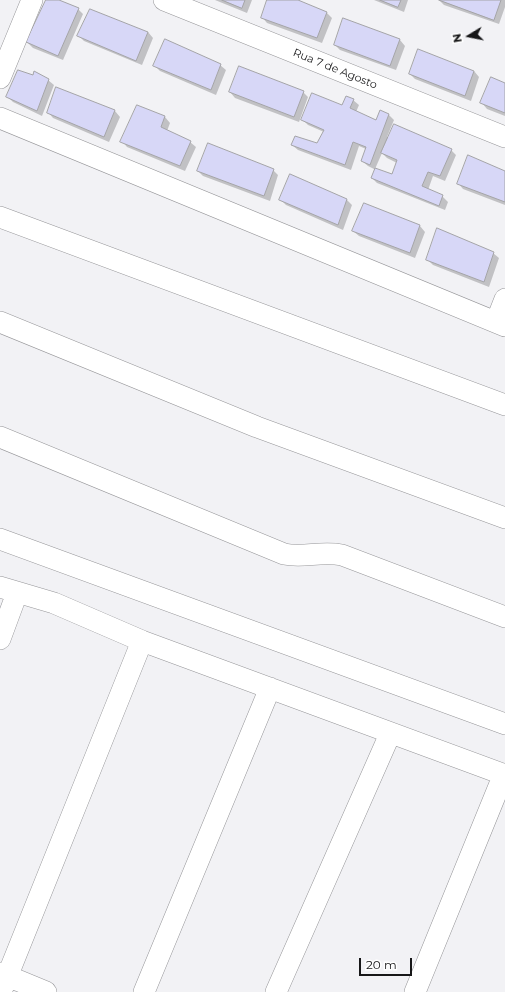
<!DOCTYPE html>
<html>
<head>
<meta charset="utf-8">
<style>
  body { margin:0 }
  #map { position:relative; width:505px; height:992px; overflow:hidden; background:#f2f2f5; font-family:Montserrat,sans-serif }
  canvas { display:block }
  .north { position:absolute; left:449px; top:16px; width:40px; height:40px; -webkit-text-stroke:3px #fff; paint-order:stroke; rotate:260deg; font-size:11px; font-weight:700; line-height:16px; text-align:center; color:#171718 }
  .north::after { content:''; display:block; margin:auto; width:14px; height:18px; background:#171718; clip-path:polygon(50% 0,100% 100%,50% 72%,0 100%) }
  .scale { position:absolute; left:359px; top:958px; width:53px; height:18px; box-sizing:border-box; border:2px solid #171718; border-top:0; padding-left:5px; font-size:12px; line-height:14px; white-space:nowrap; color:#171718; -webkit-text-stroke:3px #fff; paint-order:stroke }
</style>
</head>
<body>
<div id="map">
<canvas width="505" height="992"></canvas>
<div class="north">N</div>
<div class="scale">20 m</div>
</div>
<script>
const g = document.querySelector('canvas').getContext('2d');
g.lineJoin = 'round';
function fillPath(path, color) {
  g.fillStyle = color;
  g.fill(path, 'evenodd');
}
function strokePath(path, color, width, dash) {
  g.strokeStyle = color;
  g.lineWidth = width;
  g.lineCap = dash ? 'butt' : 'round';
  g.setLineDash(dash || []);
  g.stroke(path);
}
function label(font, color, halo, rows, align = 'center') {
  g.font = font + ' Montserrat,sans-serif';
  g.lineWidth = 3;
  g.setLineDash([]);
  g.textBaseline = 'middle';
  g.strokeStyle = halo;
  g.fillStyle = color;
  for (const [text, x, y, turn = 0] of rows) {
    g.save();
    g.translate(x, y);
    g.rotate((+turn || 0) * Math.PI / 180);
    g.textAlign = isNaN(turn) ? turn : align;
    if (halo) g.strokeText(text, 0, 0);
    g.fillText(text, 0, 0);
    g.restore();
  }
}
const shadow = new Path2D(`
  M47 0H56L78 9 83 14 63 60 33 48 27 42Z
  M215 0H252L247 13Z
  M268 0H295L326 12 332 18 322 43 267 23 262 17Z
  M374 0H408L404 12Z
  M439 0H505V7L499 24 444 5Z
  M344 19 400 40 405 46 396 70 340 50 335 45Z
  M148 32 153 38 142 65 84 41 78 35Z
  M154 65H220L226 70 216 95 160 71Z
  M474 71 479 77 471 101 415 79 410 74Z
  M48 80 54 85 42 116 13 102 8 97Z
  M505 84V116L487 109 482 103Z
  M57 89 115 111 120 117 109 142 53 118 48 112Z
  M230 92H303L308 97 299 122 235 98Z
  M353 100 359 105 356 112 377 121 389 115 394 120 387 137 451 150 456 155 445 181 433 176 428 190 442 196 448 202 445 210 377 183 372 178 376 170 368 166 362 161 366 149 359 146 351 170 298 150 292 145H318L324 132 308 125 302 119 342 106ZM382 153 387 158 397 163 392 176 375 169Z
  M138 107 165 117 170 123 167 131 190 142 196 147 185 171 127 147 122 141Z
  M273 170 278 175 270 201 203 176 198 171Z
  M505 172V205L463 189 458 183Z
  M281 200H347L352 205 343 230 286 205Z
  M364 204 420 226 425 232 415 258 359 236 353 231Z
  M493 253 499 258 489 287 433 265 427 259Z`);
const building = new Path2D(`
  M46 0H59L79 8 58 56 26 42Z
  M222 0H245L242 8Z
  M267 0H298L327 12 317 38 261 18Z
  M380 0H401L398 7Z
  M439 0H501L494 20Z
  M90 9 148 32 136 61 77 36Z
  M343 18 400 39 390 66 334 45Z
  M165 39 221 64 211 90 153 66Z
  M418 49 474 71 465 96 409 74Z
  M239 66 304 91 294 117 229 92Z
  M18 70 33 75 34 71 49 79 37 111 6 97Z
  M491 77 505 83V113L480 103Z
  M56 87 115 110 104 137 47 113Z
  M312 93 342 105 346 96 354 99 350 108 376 120 380 110 389 114 370 165 361 161 366 147 353 142 345 165 291 145 295 136 317 143 324 130 301 120Z
  M137 105 165 116 161 127 191 141 180 166 120 142Z
  M394 124 452 149 440 176 428 172 422 186 443 195 439 206 371 178 375 168 392 174 397 160 381 153Z
  M208 143 274 169 264 196 197 171Z
  M468 155 505 171V202L457 184Z
  M290 174 347 199 338 225 279 200Z
  M364 203 420 225 410 253 352 231Z
  M437 228 494 252 484 282 426 260Z`);
const street = new Path2D(`
  M164 0 505 137
  M0 78 32 0
  M0 118 505 326
  M0 217 505 405
  M0 322 257 427 505 518
  M496 322 505 299
  M0 437 284 554C303 558 321 551 342 555L505 617
  M0 539 505 724
  M0 587 54 603 142 641 505 775
  M0 639 17 593
  M0 973 46 992
  M1 992 142 641
  M144 992 270 688
  M276 992 390 734
  M415 992 504 774`);
const streetNames = [
  ["Rua 7 de Agosto",335,69,22]
];
fillPath(shadow, '#0003');
fillPath(building, '#d7d7f7');
strokePath(building, '#a4a4a7', 1);
strokePath(street, '#969699', 22);
strokePath(street, '#fff', 21);
label('11px', '#171718', '#fff', streetNames);
</script>
</body>
</html>
